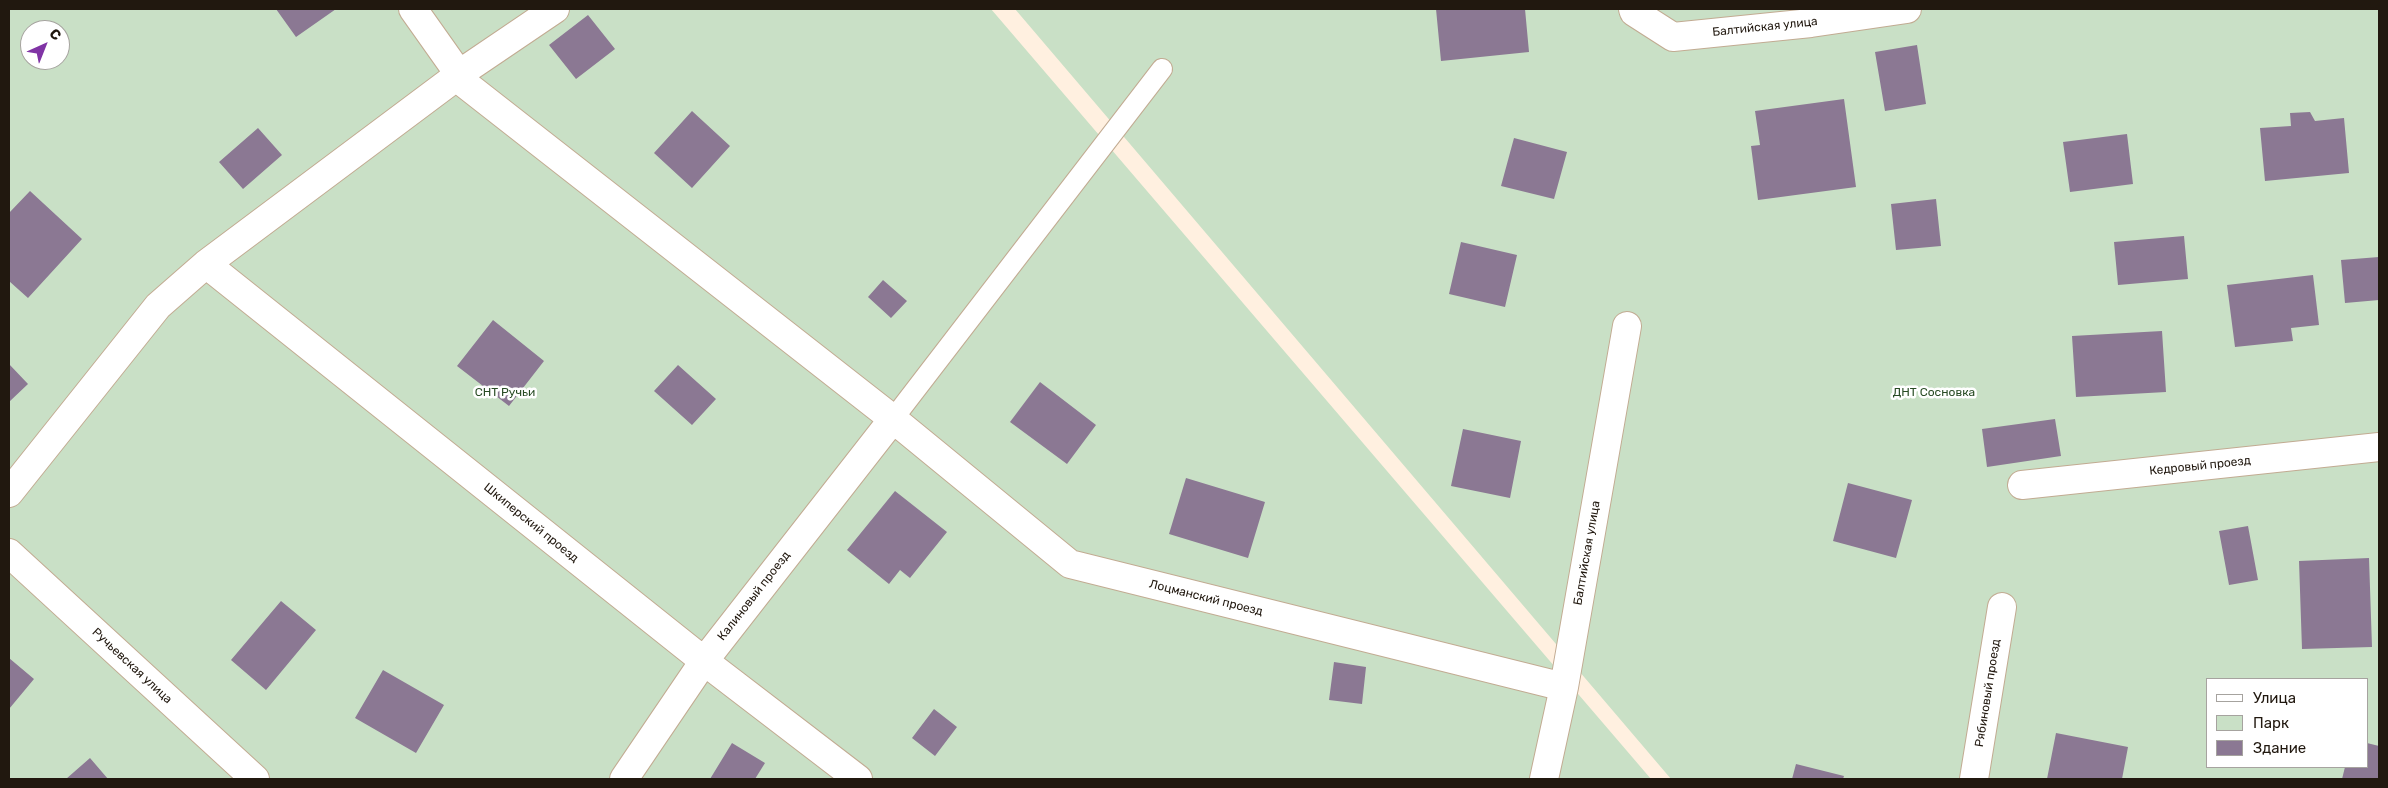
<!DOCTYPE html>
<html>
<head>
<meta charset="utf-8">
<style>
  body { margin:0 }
  #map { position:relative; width:2388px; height:788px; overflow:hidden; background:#fff0e0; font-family:Rubik,sans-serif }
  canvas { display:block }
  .frame { position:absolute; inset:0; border:10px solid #21180f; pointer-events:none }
  .legend { position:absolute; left:2206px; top:678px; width:162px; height:90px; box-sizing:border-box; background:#fff; border:1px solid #a6a39f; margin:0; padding:6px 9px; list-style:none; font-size:15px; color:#21180f }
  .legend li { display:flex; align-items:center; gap:10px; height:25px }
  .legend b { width:25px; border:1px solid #a6a39f }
  .north { position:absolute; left:20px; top:20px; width:50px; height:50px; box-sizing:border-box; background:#fff; border:1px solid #a6a39f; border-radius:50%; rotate:44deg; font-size:14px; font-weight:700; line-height:20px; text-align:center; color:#21180f }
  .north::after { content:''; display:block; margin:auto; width:18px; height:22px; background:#8034a5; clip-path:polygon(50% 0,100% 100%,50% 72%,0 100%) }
</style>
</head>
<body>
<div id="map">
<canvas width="2388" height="788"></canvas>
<div class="frame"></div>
<ul class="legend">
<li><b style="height:6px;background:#fff"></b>Улица</li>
<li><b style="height:14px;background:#c9e0c6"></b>Парк</li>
<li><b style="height:14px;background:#8b7893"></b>Здание</li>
</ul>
<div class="north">С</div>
</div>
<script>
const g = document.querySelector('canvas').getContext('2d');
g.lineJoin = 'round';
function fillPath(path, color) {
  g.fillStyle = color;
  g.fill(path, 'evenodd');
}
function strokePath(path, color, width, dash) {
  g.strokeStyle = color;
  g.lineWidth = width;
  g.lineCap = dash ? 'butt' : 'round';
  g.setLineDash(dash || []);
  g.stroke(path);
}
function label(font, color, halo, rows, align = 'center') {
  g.font = font + ' Rubik,sans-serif';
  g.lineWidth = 5;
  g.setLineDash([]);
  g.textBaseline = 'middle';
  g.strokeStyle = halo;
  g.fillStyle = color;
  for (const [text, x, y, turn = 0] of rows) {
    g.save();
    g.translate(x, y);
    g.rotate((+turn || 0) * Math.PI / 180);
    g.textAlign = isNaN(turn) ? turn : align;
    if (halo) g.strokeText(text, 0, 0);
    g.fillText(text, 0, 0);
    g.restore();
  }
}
const green = new Path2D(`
  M9 9H991L1651 779H9ZM30 30H60V60H30Z
  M1015 9H2379V779H1671ZM2207 679H2367V767H2207Z`);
const building = new Path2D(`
  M276 9H336L296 37Z
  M1436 9H1525L1529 52 1441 61Z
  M588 15 615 49 576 79 549 45Z
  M1917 45 1926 104 1885 111 1875 52Z
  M1844 99 1856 187 1758 200 1751 146 1760 145 1755 111Z
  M692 111 730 146 692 188 654 153Z
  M2310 112 2315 121 2344 118 2349 173 2265 181 2260 128 2291 126 2290 113Z
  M258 128 282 155 243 189 219 162Z
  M2127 134 2133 184 2070 192 2063 142Z
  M1514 138 1567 152 1554 199 1501 186Z
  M30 191 82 239 28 298 9 281V213Z
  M1936 199 1941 246 1896 250 1891 204Z
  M2184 236 2188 279 2118 285 2114 242Z
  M1461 242 1517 255 1505 307 1449 294Z
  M2379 257V300L2345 303 2341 260Z
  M2313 275 2319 325 2291 328 2293 341 2235 347 2227 285Z
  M883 280 907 301 891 318 868 297Z
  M493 320 544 361 509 406 457 366Z
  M2162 331 2166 392 2076 397 2072 336Z
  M9 364 28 384 9 402Z
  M678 365 716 399 692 425 654 391Z
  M1040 382 1096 425 1067 464 1010 422Z
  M2055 419 2061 456 1987 467 1982 429Z
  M1463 429 1521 441 1510 498 1451 486Z
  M1186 478 1265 502 1248 558 1169 534Z
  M1848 483 1912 500 1896 558 1833 541Z
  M895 491 947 532 910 578 900 570 889 584 847 550Z
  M2248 526 2258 580 2229 585 2219 531Z
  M2369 558 2372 647 2302 649 2299 561Z
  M281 601 316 630 266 690 231 660Z
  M9 658 34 679 9 709Z
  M1334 662 1366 667 1362 704 1329 700Z
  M383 670 444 705 416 753 355 718Z
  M934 709 957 727 935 756 912 738Z
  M2056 733 2128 747 2122 779H2047Z
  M732 743 765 763 755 779H710Z
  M2367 743 2379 746V779H2342L2345 767H2367Z
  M90 758 108 779H66Z
  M1796 764 1844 776 1843 779H1792Z`);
const lane = new Path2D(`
  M893 419 1162 69`);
const street = new Path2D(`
  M413 9 459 74 456 77 893 419 1070 564 1564 687
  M1633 9 1634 12 1673 37 1811 23 1907 9
  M459 74 555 9
  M206 264 704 661 858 779
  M2022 485 2379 447
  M9 493 158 306 206 264 456 77
  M9 553 255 779
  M624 779 704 661 893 419
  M1544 779 1564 687 1627 326
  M1974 779 2002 607`);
const streetNames = [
  ["Балтийская улица",1765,27,-6],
  ["Кедровый проезд",2200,466,-6],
  ["Шкиперский проезд",531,523,39],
  ["Балтийская улица",1587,553,-80],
  ["Калиновый проезд",754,596,-52],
  ["Лоцманский проезд",1206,598,14],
  ["Ручьевская улица",132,666,43],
  ["Рябиновый проезд",1988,693,-81]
];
const parkNames = [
  ["СНТ Ручьи",505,393],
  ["ДНТ Сосновка",1934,393]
];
fillPath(green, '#c9e0c6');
fillPath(building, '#8b7893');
strokePath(lane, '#c2ab92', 22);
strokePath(street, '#c2ab92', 30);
strokePath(lane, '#fff', 20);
strokePath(street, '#fff', 28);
label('12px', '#21180f', '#fff', streetNames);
label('12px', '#284b24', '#fff', parkNames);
</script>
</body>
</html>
